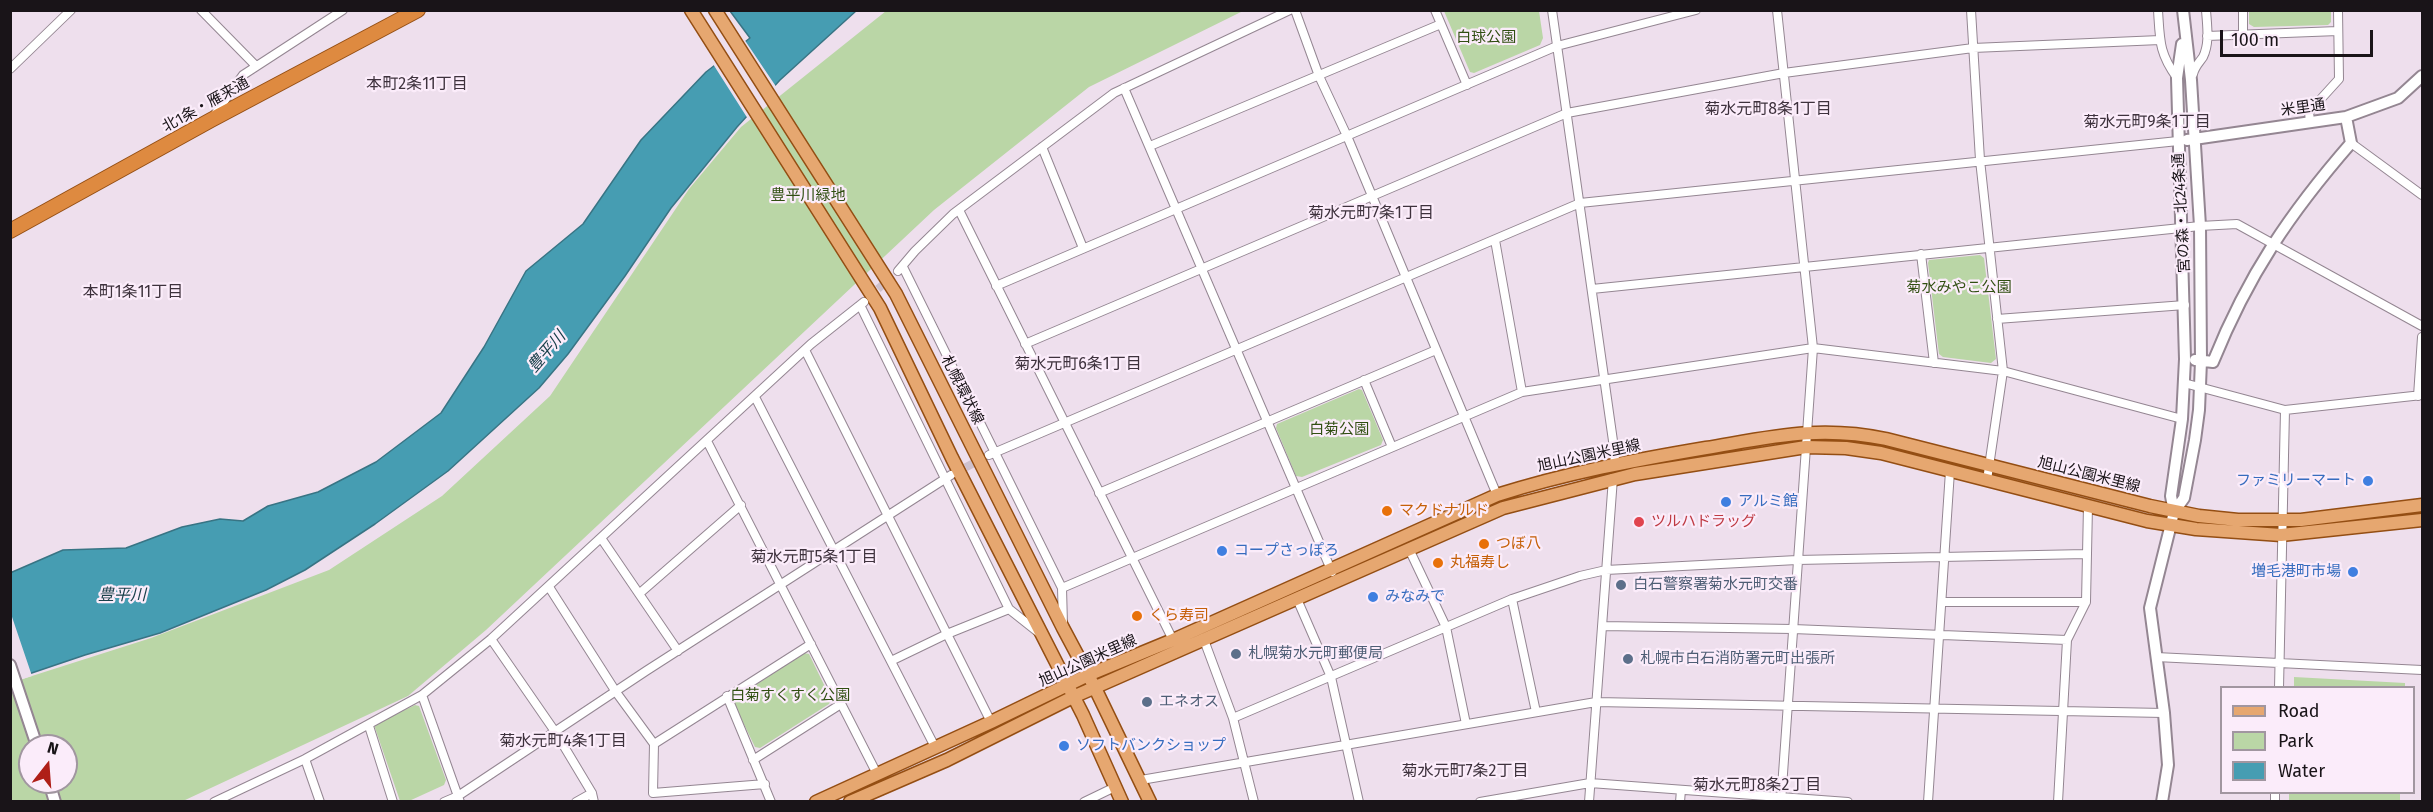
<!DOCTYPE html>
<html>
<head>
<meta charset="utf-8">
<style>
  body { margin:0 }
  #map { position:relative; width:2433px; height:812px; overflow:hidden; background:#eedfed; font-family:"Fira Sans",sans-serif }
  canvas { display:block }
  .frame { position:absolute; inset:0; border:12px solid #191418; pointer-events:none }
  .legend { position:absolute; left:2220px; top:686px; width:195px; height:108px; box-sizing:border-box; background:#fbecfa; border:2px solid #a196a0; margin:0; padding:8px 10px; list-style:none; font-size:18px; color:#191418 }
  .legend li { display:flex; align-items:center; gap:12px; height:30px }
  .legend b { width:30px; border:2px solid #a196a0 }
  .north { position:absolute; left:18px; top:734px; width:60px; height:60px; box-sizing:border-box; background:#fbecfa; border:2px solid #a196a0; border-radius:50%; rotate:17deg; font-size:16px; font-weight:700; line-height:24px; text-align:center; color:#191418 }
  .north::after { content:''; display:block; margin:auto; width:21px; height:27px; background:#af1f18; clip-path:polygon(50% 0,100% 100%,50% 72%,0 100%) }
  .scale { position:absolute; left:2220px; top:30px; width:153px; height:27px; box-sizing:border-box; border:3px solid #191418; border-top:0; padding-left:8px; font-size:18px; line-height:21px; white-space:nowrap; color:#191418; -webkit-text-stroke:4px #fbecfa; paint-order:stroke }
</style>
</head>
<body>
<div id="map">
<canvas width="2433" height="812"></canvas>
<div class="frame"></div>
<ul class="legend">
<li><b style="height:8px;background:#e6a770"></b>Road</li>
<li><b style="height:16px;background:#bad6a6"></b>Park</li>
<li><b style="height:16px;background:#469db2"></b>Water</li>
</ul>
<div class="north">N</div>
<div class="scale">100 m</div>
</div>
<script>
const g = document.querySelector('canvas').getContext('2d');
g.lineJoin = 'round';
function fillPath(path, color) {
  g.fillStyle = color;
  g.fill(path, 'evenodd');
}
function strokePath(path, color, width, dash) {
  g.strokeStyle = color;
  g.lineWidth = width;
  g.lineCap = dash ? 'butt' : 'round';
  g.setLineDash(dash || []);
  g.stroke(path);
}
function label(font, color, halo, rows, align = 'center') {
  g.font = font + ' "Fira Sans","Noto Sans JP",sans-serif';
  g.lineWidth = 4.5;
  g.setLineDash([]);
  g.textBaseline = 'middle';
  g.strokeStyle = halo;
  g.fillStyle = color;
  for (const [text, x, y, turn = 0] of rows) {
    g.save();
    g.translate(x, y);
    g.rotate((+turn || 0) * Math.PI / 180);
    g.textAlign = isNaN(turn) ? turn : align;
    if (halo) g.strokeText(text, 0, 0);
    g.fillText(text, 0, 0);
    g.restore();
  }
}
const green = new Path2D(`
  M886 11H1243L1089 87 934 210 486 630 408 696 183 801 11 802 10 683 151 638 329 570 442 496 550 396 689 189 741 127ZM30 746H66V782H30Z
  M1444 11H1539L1543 38 1540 45 1474 73 1470 72Z
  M2249 11H2331V22L2328 25 2254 27 2249 24Z
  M1980 255 1984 258 1996 359 1991 363 1943 357 1939 354 1928 263 1929 260Z
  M1359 389 1362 390 1383 440 1381 445 1302 477 1296 476 1276 428 1277 424Z
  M804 653 809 654 831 699 829 704 760 748 755 747 734 704 736 698Z
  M2294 677 2405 683V687H2294Z
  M415 705 419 706 446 780 444 785 409 801H400L374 725Z
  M2289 793 2400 792V801L2289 802Z`);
const water = new Path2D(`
  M730 11H856L780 80 737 127 671 208 625 276 568 354 539 388 448 471 375 524 305 570 266 590 160 633 85 655 11 680 10 573 63 550 126 548 182 527 220 519 243 521 268 506 318 492 376 462 441 413 484 347 526 271 583 224 641 140 706 72 750 38Z`);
const pier = new Path2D(`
  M744 39 777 88 748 119 713 64Z
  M10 611 32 676 10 683Z`);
const minorTunnel = new Path2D(`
  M869 297 898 271
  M955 473 989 455`);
const minor = new Path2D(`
  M201 10 256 66
  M1295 10 1319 76 1347 136 1497 495
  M1435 10 1467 85
  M1552 10 1615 455 1614 466
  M1777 10 1813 348 1781 802
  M1971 10 1980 160 2003 371 1987 480
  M2158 10C2160 41 2159 53 2177 78
  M2243 10V34
  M2207 36 2338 31
  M10 69 71 10
  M2193 74C2195 66 2199 63 2203 57 2210 43 2207 25 2206 10
  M1124 88 1332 572
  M215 114 243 75 343 10
  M2310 122 2309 112 2339 79 2338 10
  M2351 143 2422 195
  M1150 146 1441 24
  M1042 147 1083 248
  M959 210 1173 640
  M1495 240 1522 392
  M1921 254 1934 363
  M903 267 1062 588 1063 624
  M898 271 915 251 953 214 1114 93 1290 10
  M996 286 1557 46 1696 10
  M1592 289 2200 226 2237 224 2422 326
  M860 305 1009 609 1038 632
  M1997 319 2185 305
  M1025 344 1567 113 1784 73 1973 48 2160 40
  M805 350 991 722
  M1364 380 1392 447
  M2184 383 2285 410 2422 395
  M2418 396 2422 337
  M755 397 935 747
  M707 441 877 774
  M989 455 1580 203 2178 141
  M1099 493 1436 350
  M601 538 678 651
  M1409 549 1446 627 1466 724
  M549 587 616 692 654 744 811 644
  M1062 588 1522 392 1813 348 2003 371 2182 419
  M640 593 741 505
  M1297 599 1331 677 1359 802
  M1512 599 1536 712
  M1942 602H2086
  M1602 626 1793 629 2067 640
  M491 639 556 733 592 793 594 802
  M1204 640 1233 718 1254 802
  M2156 657 2422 670
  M891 661 947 634 1009 609
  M2279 688 2285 410
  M422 695 460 802
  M727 696 771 802
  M1233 718 1512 599 1580 576 1606 570 1797 560 2086 554
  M369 726 393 802
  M654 744 653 793 765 784
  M305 759 320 802
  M753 760 841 704
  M1141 780 1596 702 2164 713
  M214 802 305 759 422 695 491 639 811 344 864 302
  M444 802 458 796 646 671 951 475
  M576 802 592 793
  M1084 802 1115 787
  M1480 802 1590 783 1848 802
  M1589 802 1613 478
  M1680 802 1681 790
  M1928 802 1950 471
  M2058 802 2067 640 2086 602 2088 506
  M2275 802V792`);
const tertiary = new Path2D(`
  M2187 140 2346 117 2398 98 2422 76
  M2195 360 2213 362C2248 275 2290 213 2351 143L2346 117
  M2174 512 2171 496 2182 419 2185 359 2177 78 2182 44
  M10 665 37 746
  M49 782 55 802
  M2162 802 2168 765 2164 713 2150 608 2174 512 2184 498 2195 440 2199 410 2201 361 2200 226 2191 80 2183 10`);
const primary = new Path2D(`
  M691 10 880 308 952 458 1083 715 1122 802
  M715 10 896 294 1063 628 1095 688 1150 802
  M816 802 991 722 1088 675 1173 640 1497 495C1566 473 1635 460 1706 448 1772 437 1819 425 1886 439L2150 506 2199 516 2238 520H2301L2422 505
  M850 802 947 760 1073 697 1503 508 1635 474 1806 447 1846 448 1881 453 2147 521 2196 529 2281 535 2422 520`);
const trunk = new Path2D(`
  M10 231 211 120 418 10`);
const markers = [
  [2368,481,6,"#3f7fe0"],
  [1726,502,6,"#3f7fe0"],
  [1387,511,6,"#e8710a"],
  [1639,522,6,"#e0444e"],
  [1484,544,6,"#e8710a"],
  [1222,551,6,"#3f7fe0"],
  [1438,563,6,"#e8710a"],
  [2353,572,6,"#3f7fe0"],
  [1621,585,6,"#5c6f8a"],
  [1373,597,6,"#3f7fe0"],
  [1137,616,6,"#e8710a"],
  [1236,654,6,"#5c6f8a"],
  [1628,659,6,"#5c6f8a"],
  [1147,702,6,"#5c6f8a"],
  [1064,746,6,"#3f7fe0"]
];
const parkNames = [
  ["白球公園",1486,38],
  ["豊平川緑地",808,196],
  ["菊水みやこ公園",1959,288],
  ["白菊公園",1339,430],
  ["白菊すくすく公園",790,696]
];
const streetNames = [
  ["北1条・雁来通",206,105,-29],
  ["米里通",2303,108,-8],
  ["宮の森・北24条通",2182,213,-93],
  ["札幌環状線",962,390,63],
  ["旭山公園米里線",1589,456,-12],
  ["旭山公園米里線",2089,475,14],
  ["旭山公園米里線",1088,661,-24]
];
const shopNames = [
  ["ファミリーマート",2356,481,"right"],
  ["アルミ館",1738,502],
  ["コープさっぽろ",1234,551],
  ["増毛港町市場",2341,572,"right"],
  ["みなみで",1385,597],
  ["ソフトバンクショップ",1076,746]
];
const foodNames = [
  ["マクドナルド",1399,511],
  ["つぼ八",1496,544],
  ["丸福寿し",1450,563],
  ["くら寿司",1149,616]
];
const healthNames = [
  ["ツルハドラッグ",1651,522]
];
const serviceNames = [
  ["白石警察署菊水元町交番",1633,585],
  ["札幌菊水元町郵便局",1248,654],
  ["札幌市白石消防署元町出張所",1640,659],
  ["エネオス",1159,702]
];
const neighbourhoodNames = [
  ["本町2条11丁目",417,85],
  ["菊水元町8条1丁目",1768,110],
  ["菊水元町9条1丁目",2147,123],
  ["菊水元町7条1丁目",1371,214],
  ["本町1条11丁目",133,293],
  ["菊水元町6条1丁目",1078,365],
  ["菊水元町5条1丁目",814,558],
  ["菊水元町4条1丁目",563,742],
  ["菊水元町7条2丁目",1465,772],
  ["菊水元町8条2丁目",1757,786]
];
const waterNames = [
  ["豊平川",547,352,-49],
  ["豊平川",122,596]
];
fillPath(green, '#bad6a6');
fillPath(water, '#469db2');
strokePath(water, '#387484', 1.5);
fillPath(pier, '#eedfed');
strokePath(minorTunnel, '#cec1cd', 8, [8, 4]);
strokePath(minor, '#948692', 10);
strokePath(tertiary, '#948692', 14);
strokePath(primary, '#944e13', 15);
strokePath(trunk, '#944e13', 16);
strokePath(minor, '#fff', 8);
strokePath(tertiary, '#fff', 10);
strokePath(primary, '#e6a770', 12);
strokePath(trunk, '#de8a40', 14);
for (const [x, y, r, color] of markers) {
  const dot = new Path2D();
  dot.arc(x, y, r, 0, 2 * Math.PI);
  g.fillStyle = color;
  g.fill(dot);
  strokePath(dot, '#fbecfa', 2);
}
label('15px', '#314f12', '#fbecfa', parkNames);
label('15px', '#191418', '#fbecfa', streetNames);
label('15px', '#366cbe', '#fbecfa', shopNames, 'left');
label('15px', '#c56008', '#fbecfa', foodNames, 'left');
label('15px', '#be3a42', '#fbecfa', healthNames, 'left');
label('15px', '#4e5e75', '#fbecfa', serviceNames, 'left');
label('16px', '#3e323d', '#fbecfa', neighbourhoodNames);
label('italic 16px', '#19404a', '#fbecfa', waterNames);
</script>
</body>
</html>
